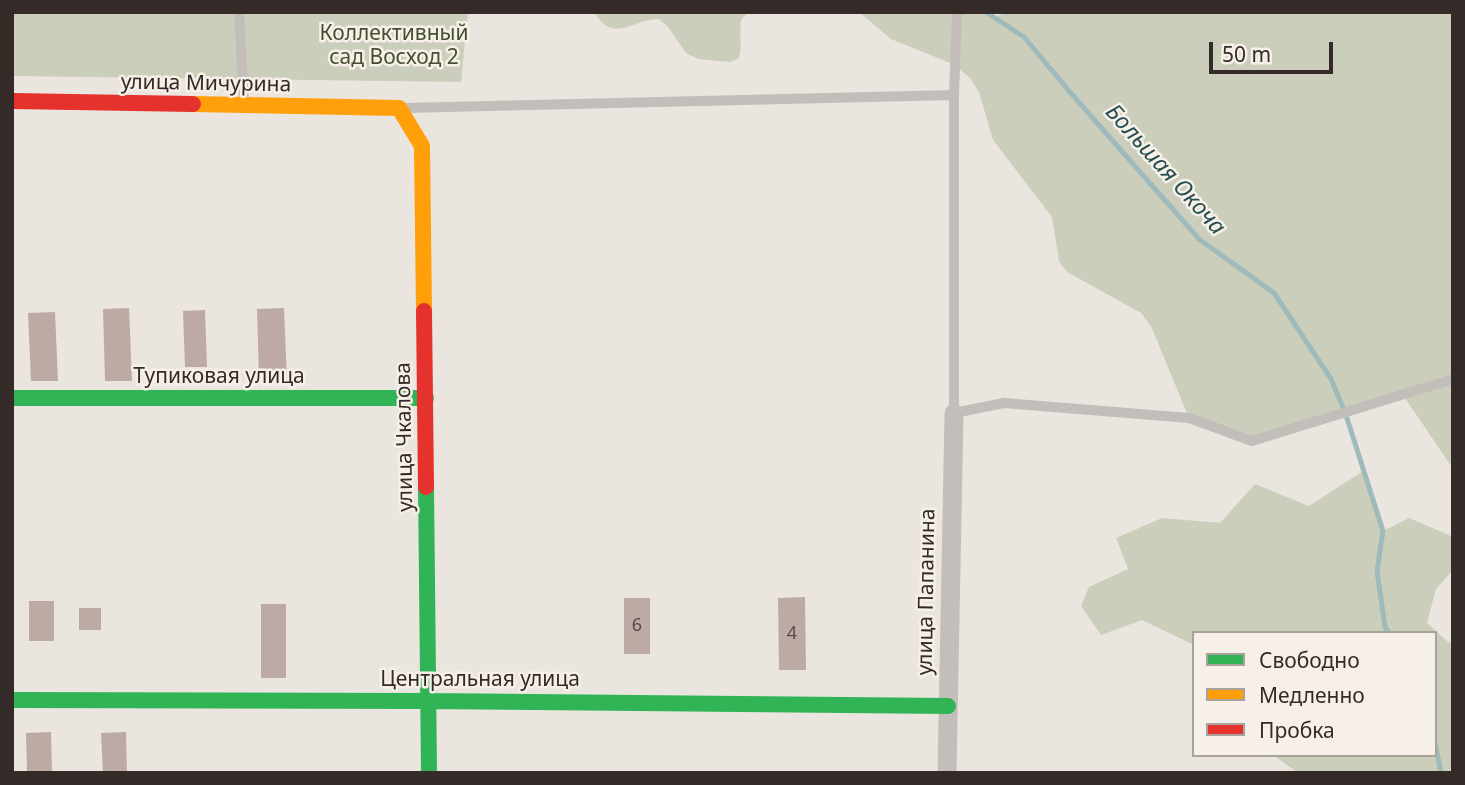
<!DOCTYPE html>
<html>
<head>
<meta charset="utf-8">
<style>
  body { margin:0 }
  #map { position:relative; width:1465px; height:785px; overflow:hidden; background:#ebe5e0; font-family:"Noto Sans",sans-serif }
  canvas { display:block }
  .frame { position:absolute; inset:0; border:14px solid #342b28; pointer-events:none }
  .legend { position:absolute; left:1192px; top:631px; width:245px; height:126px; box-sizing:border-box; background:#f7f0e8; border:2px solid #a9a19b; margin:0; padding:9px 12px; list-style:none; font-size:21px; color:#342b28 }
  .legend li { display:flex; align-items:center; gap:14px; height:35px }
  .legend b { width:35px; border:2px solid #a9a19b }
  .scale { position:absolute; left:1209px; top:42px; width:124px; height:32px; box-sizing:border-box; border:4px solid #342b28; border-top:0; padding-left:9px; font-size:21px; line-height:24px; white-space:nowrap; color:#342b28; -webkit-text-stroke:5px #f7f0e8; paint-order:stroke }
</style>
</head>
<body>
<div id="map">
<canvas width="1465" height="785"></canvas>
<div class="frame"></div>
<ul class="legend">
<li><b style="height:9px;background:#30b455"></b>Свободно</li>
<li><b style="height:9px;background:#ff9f0a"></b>Медленно</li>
<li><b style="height:9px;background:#e5322d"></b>Пробка</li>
</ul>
<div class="scale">50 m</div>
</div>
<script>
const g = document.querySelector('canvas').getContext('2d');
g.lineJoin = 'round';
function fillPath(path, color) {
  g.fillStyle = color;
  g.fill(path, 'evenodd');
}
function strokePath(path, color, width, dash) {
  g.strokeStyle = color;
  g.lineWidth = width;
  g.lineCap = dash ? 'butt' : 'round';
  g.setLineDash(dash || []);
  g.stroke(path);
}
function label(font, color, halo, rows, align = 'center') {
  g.font = font + ' "Noto Sans",sans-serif';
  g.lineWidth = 5;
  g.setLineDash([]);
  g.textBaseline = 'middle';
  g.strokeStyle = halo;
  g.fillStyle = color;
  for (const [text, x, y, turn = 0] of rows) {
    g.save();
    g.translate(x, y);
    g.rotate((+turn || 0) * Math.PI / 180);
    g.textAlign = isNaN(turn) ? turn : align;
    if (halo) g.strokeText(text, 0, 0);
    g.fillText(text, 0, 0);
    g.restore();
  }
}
const green = new Path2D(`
  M12 12H468L461 82 12 76Z
  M594 12H750L742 18C738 33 743 43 739 58L730 62 698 59 686 53 668 27 659 19C630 20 614 44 594 12Z
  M859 12H986L993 17 1010 12H1453V469L1403 395 1252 441 1189 418 1151 326 1141 313 1067 272 1059 261 1052 217 993 140 979 92 970 78 955 65 891 39Z
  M1363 471 1383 531 1409 518 1449 535 1453 538V570L1436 589 1427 623 1447 641 1453 644V773H1298L1273 755H1435V633H1194V645L1142 620 1101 635 1081 606 1089 587 1128 569 1116 538 1162 518 1220 523 1255 484 1309 506Z`);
const stream = new Path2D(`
  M986 12 1024 37 1069 91 1199 239 1274 293 1331 379 1345 412 1383 531 1377 571 1385 627 1389 633
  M1435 743 1441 773`);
const building = new Path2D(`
  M129 308 132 381H105L103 309Z
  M284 308 287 381H259L257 309Z
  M205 310 207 367H185L183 311Z
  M55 312 58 381H31L28 313Z
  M805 597 806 670H779L778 598Z
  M624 598H650V654H624Z
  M29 601H54V641H29Z
  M261 604H286V678H261Z
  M79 608H101V630H79Z
  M51 732 52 773H27L26 733Z
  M126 732 127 773H103L101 733Z`);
const lane = new Path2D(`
  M239 12 244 103
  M954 95 957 12
  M404 108 954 95V413L1004 403 1189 418 1252 441 1453 379`);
const street = new Path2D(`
  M947 773 954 413`);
const fast = new Path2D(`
  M12 398H426
  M426 487 429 773
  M12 700 429 701 948 706`);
const slow = new Path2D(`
  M193 104 399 108 422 146 424 311`);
const jam = new Path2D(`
  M12 101 193 104
  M424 311 426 487`);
const numberNames = [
  ["6",637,626],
  ["4",792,634]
];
const parkNames = [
  ["Коллективный",394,34],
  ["сад Восход 2",394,58]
];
const streetNames = [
  ["улица Мичурина",206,84,1],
  ["Тупиковая улица",219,377],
  ["улица Чкалова",405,437,-91],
  ["улица Папанина",927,592,-89],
  ["Центральная улица",480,680]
];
const waterNames = [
  ["Большая Окоча",1165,170,48]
];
fillPath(green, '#cccebc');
strokePath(stream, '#9fbaba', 5);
fillPath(building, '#bdaaa4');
strokePath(lane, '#c4beba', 10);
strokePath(street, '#c4beba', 19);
strokePath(fast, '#30b455', 16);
strokePath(slow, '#ff9f0a', 16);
strokePath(jam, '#e5322d', 16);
label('18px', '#564b47', null, numberNames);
label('21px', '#444f2f', '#f7f0e8', parkNames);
label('21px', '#342b28', '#f7f0e8', streetNames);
label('italic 23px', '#234f50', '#f7f0e8', waterNames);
</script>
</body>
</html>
